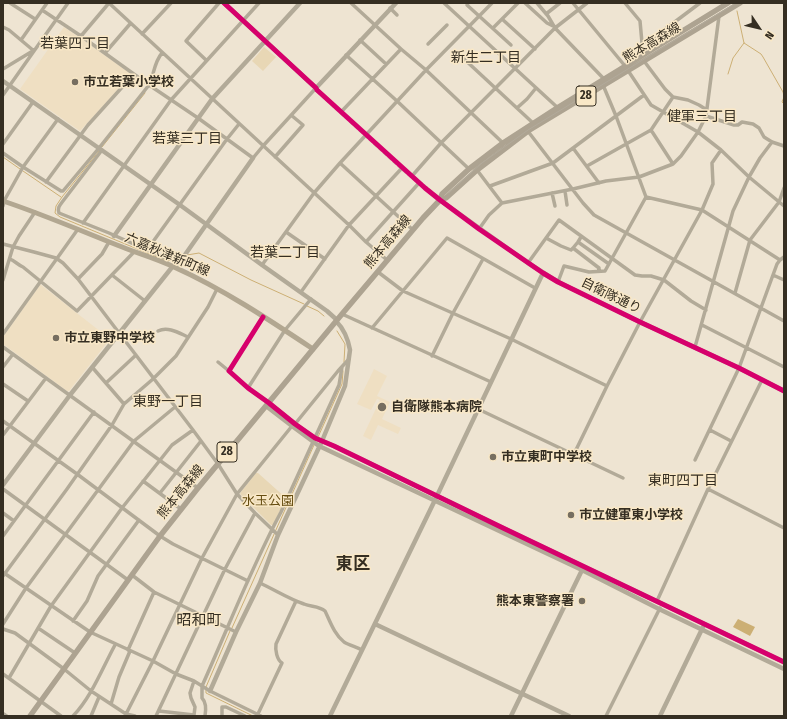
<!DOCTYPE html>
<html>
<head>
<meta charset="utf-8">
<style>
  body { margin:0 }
  #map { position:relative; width:787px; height:719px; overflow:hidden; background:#eee4d2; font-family:"Fira Sans Condensed",sans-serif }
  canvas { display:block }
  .frame { position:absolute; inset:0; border:4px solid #352e22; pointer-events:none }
  .north { position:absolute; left:739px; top:8px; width:40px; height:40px; -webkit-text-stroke:3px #f9e8c7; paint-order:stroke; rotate:125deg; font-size:11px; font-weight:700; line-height:16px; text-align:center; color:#352e22 }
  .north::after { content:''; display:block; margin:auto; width:14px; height:18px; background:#352e22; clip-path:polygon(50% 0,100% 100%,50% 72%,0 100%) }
</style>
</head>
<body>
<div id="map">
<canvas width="787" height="719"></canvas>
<div class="frame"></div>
<div class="north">N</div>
</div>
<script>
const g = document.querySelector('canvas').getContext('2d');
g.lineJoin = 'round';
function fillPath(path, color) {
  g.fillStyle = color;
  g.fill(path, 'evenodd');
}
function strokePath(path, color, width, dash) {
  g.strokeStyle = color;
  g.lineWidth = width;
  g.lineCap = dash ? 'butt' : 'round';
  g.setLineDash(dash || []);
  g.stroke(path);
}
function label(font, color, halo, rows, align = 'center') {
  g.font = font + ' "Fira Sans Condensed","Noto Sans JP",sans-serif';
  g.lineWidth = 3;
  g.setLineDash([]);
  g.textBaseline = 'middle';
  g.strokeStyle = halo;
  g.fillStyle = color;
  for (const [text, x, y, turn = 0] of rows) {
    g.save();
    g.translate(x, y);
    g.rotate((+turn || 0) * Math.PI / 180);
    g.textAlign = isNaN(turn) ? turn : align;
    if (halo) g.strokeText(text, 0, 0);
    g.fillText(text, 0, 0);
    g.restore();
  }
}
const built = new Path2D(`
  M64 27 79 37 131 74V76L90 120 80 131 20 89Z
  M40 285H41L110 339 69 391H67L3 344V337Z
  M374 369 387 376 377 396 390 402 382 419 401 428 398 434 378 425 371 440 363 436 380 400 377 399 371 410 357 404Z`);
const green = new Path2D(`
  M264 47 276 57 263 71 252 61Z
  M256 473H258L286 498 273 525H271L240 494 241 492Z`);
const water = new Path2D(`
  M738 619 755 627 750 636 733 627Z`);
const stream = new Path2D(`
  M737 11 744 43 761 54 763 57 783 92 784 96
  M728 74 733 58 744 43
  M784 97 782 102 784 104
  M102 147 145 93
  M99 151 62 197 56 206 55 213 60 217 164 260 168 261 178 258
  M3 157 20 169
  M23 171 61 197
  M187 255 199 253 251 280 304 304
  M307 306 318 311 324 316
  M337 331 345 344 344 362
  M318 437 342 384 343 371
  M232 628 314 445
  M206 687 230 631
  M206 690V693L253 716`);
const tertiaryTunnel = new Path2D(`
  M317 90 402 168 440 200`);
const minor = new Path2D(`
  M10 3 35 19
  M109 3 349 225 366 242 387 260
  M351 3 401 49 426 70 503 143
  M444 3 558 108
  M468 3 467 5 511 45
  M525 3 547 23 555 27
  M537 3 548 16 555 28 604 79
  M573 3 625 66 651 105 698 132 721 150 749 177 784 206
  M625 3 640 21 642 43 652 39 700 3
  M390 8 397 15
  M42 10 81 36 149 85 198 118 253 158 263 146 316 88
  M546 14 560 3
  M502 19 535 49
  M3 27 9 30 34 51
  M493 28 518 3
  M142 34 171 3
  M81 36 109 3
  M21 40 47 3
  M360 40 386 64
  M428 44 447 25
  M105 53 130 24
  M346 55 397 101 469 169
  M463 58 533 123
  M206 60 186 41 219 3
  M644 61 665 89 673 97 688 100 699 105 707 110
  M3 69 31 52
  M3 95 34 51 68 3
  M517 108 527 99 536 88
  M341 112 401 49
  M706 116 734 125H738L742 122 753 124 759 128 764 137 772 142 784 146
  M527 130 583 203 594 215 784 321
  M651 130 673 164
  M3 144 33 102
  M573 148 599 183
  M102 150 63 201C60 205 57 208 59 213L109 233 163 257 167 258 178 255 182 258
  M3 153 23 167 61 191H63L99 148 149 85C154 75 154 62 162 53
  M275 157 303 125 291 115
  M340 163 413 230
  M587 166 651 130 673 97
  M475 170H477L502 203
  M412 176 441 143 555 28 587 3
  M46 182 88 125 134 74
  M490 186 553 163 644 95
  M565 191 567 205
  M552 193 555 206
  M646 197 702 210 780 260
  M3 206 4 201 23 167 58 119
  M83 223 171 100 259 3
  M479 229 489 215 502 203 573 189 606 181 639 177 673 164 681 156 698 132 706 116 719 16
  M286 232 325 259
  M581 237 578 242 609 264
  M546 238 561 246 571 250 573 248
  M366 242 419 183
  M578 242 573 248 599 268V271
  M3 244 34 252 56 258 63 263 78 279 193 430 218 464 237 494 255 513 278 535
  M147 250 227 139 239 124
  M10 259C15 261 18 265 23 267L77 311 134 252
  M528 263 559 220 635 275 642 276H651L664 280 691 301 706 310
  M262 265 314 193 340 163 426 70 492 3
  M378 272 403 291 511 339 607 386 574 454
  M112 275 145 301
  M773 275 784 280
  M78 279 102 254 109 242
  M3 280 13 247 19 236 35 212
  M558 282 564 266 589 272 605 271 646 197 616 116 603 85
  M301 292 349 225 402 168
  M735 293 750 240 779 202 784 188
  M342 314 491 382
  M263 317 229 371 248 388 269 403
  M702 325 784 367
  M372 328 447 238 535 288
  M158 331C168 326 179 333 188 337
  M3 334 78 229
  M3 347 198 488
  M695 347 733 211 749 177 760 158 772 142
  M432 356 453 313 483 259
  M218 362 229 371
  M3 367 13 354
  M92 367 124 404
  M106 383 136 355
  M3 384 28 401
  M607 386 640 322 702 210 713 184 712 163 721 150
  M248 388 285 330 311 299
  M478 409 623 478
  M3 421 77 474 160 536 173 544 248 581
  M710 430 731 441
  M3 435 46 378
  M695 460 739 368 777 264 780 260 784 257
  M143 481 181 509
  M3 489 128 580
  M708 489 784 528
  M160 493 201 441
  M3 513 14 521
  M3 536 94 412
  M4 573 90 632 153 661 176 674 194 681 210 691 261 716
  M132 575 154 592 236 632
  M3 576 67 489 112 425 124 404 153 379 176 356 208 307 217 289
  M260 583C275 590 289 599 304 604 311 607 319 606 325 611 330 621 334 634 344 642 349 645 356 647 362 650
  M657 601 708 489 762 380
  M73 621 87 601 98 576 139 520
  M3 624 26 588 134 441 175 407
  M38 628 75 653
  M3 629 15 633 64 669 91 691 126 714 135 716
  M128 650 154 592
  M3 674 61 716
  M9 678 51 606 122 508 172 445 193 430
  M111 704 119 677 130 651
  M159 711 194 715 195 707 191 698 190 693 194 681
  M73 716C91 698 103 667 115 645
  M91 716 99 697
  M125 716 153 661 202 558 237 494 292 426 295 424 338 371 349 359
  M156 716 225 569 255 513
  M205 716C206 710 206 702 202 698V686C228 628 251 568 281 512L339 385 342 367
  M222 716V707H226L245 716
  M257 716 282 663C277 660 275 650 276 644L296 601
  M606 716 660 608`);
const tertiary = new Path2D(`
  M224 3 316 88 317 90
  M3 81 180 205 262 265 327 311 337 320
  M316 88 396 3
  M440 200 528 263 558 282 640 322 739 368 784 391
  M114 236 212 99 300 3
  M269 403 295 424 315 438 334 446 503 528 784 662
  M266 406 292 426 319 446 582 570 659 609 784 669
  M3 485 70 395 173 266 182 259 253 158
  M375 624 569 716
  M210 691 236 632 260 583 278 535 322 441 345 386 350 350C348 339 344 329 336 321
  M3 714 6 716
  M330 716 435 500 543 273
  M511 716 583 568
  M660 716 703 627`);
const secondary = new Path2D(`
  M3 201C42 214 79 230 117 245 136 253 155 258 174 267 223 289 268 319 313 349`);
const primary = new Path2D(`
  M440 200 442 194 469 169 503 143 557 108 728 3
  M30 716 160 536 198 488 342 314 423 218 440 200 446 198 477 170 528 131 740 3`);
const tram = new Path2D(`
  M449 193 482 163 528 130 736 3`);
const cycleway = new Path2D(`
  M224 3 316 88 317 90 425 188 440 200 479 229 543 273 558 282 640 322 739 368 784 391
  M263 317 229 371 248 388 269 403 295 424 315 438 334 446 503 528 784 662`);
const markers = [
  [75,82,4,"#766e60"],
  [56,338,4,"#766e60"],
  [382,407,5,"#766e60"],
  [493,457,4,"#766e60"],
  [571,515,4,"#766e60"],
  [582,601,4,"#766e60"]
];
const shields = [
  [586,96,20],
  [227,452,20]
];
const shieldNames = [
  ["28",586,96],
  ["28",227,452]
];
const streetNames = [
  ["熊本高森線",652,43,-31],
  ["熊本高森線",388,242,-50],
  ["六嘉秋津新町線",167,255,23],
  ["自衛隊通り",611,296,26],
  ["熊本高森線",181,492,-51]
];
const poiNames = [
  ["市立若葉小学校",83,82],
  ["市立東野中学校",64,338],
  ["自衛隊熊本病院",391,407],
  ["市立東町中学校",501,457],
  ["市立健軍東小学校",579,515],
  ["熊本東警察署",574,601,"right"]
];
const parkNames = [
  ["水玉公園",268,501]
];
const neighbourhoodNames = [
  ["若葉四丁目",75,44],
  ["新生二丁目",486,58],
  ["健軍三丁目",702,117],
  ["若葉三丁目",187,139],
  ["若葉二丁目",285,253],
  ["東野一丁目",168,402],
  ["東町四丁目",683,481]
];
const quarterNames = [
  ["昭和町",199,621]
];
const districtNames = [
  ["東区",353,564]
];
fillPath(built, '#efdfc2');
fillPath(green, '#e8d7b5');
fillPath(water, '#ccaf74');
strokePath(stream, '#ccaf74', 1);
strokePath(tertiaryTunnel, '#c9c0af', 4.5, [4.5, 2]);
strokePath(minor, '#b2aa98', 3.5);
strokePath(tertiary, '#b2aa98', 4.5);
strokePath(secondary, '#b2a791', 5);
strokePath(primary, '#ada391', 5.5);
strokePath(tram, '#b2aa9b', 1);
strokePath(cycleway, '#d6006c', 5);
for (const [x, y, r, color] of markers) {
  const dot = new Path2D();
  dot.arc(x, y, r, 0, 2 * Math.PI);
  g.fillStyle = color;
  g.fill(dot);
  strokePath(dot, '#f9e8c7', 1.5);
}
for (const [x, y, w] of shields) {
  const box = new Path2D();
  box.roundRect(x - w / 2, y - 10, w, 20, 3);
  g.fillStyle = '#f9e8c7';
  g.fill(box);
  strokePath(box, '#352e22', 1);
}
label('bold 12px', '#352e22', null, shieldNames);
label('13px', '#352e22', '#f9e8c7', streetNames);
label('bold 13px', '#352e22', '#f9e8c7', poiNames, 'left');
label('13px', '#664d11', '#f9e8c7', parkNames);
label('14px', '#352e22', '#f9e8c7', neighbourhoodNames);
label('15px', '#352e22', '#f9e8c7', quarterNames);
label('bold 17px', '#352e22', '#f9e8c7', districtNames);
</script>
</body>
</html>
